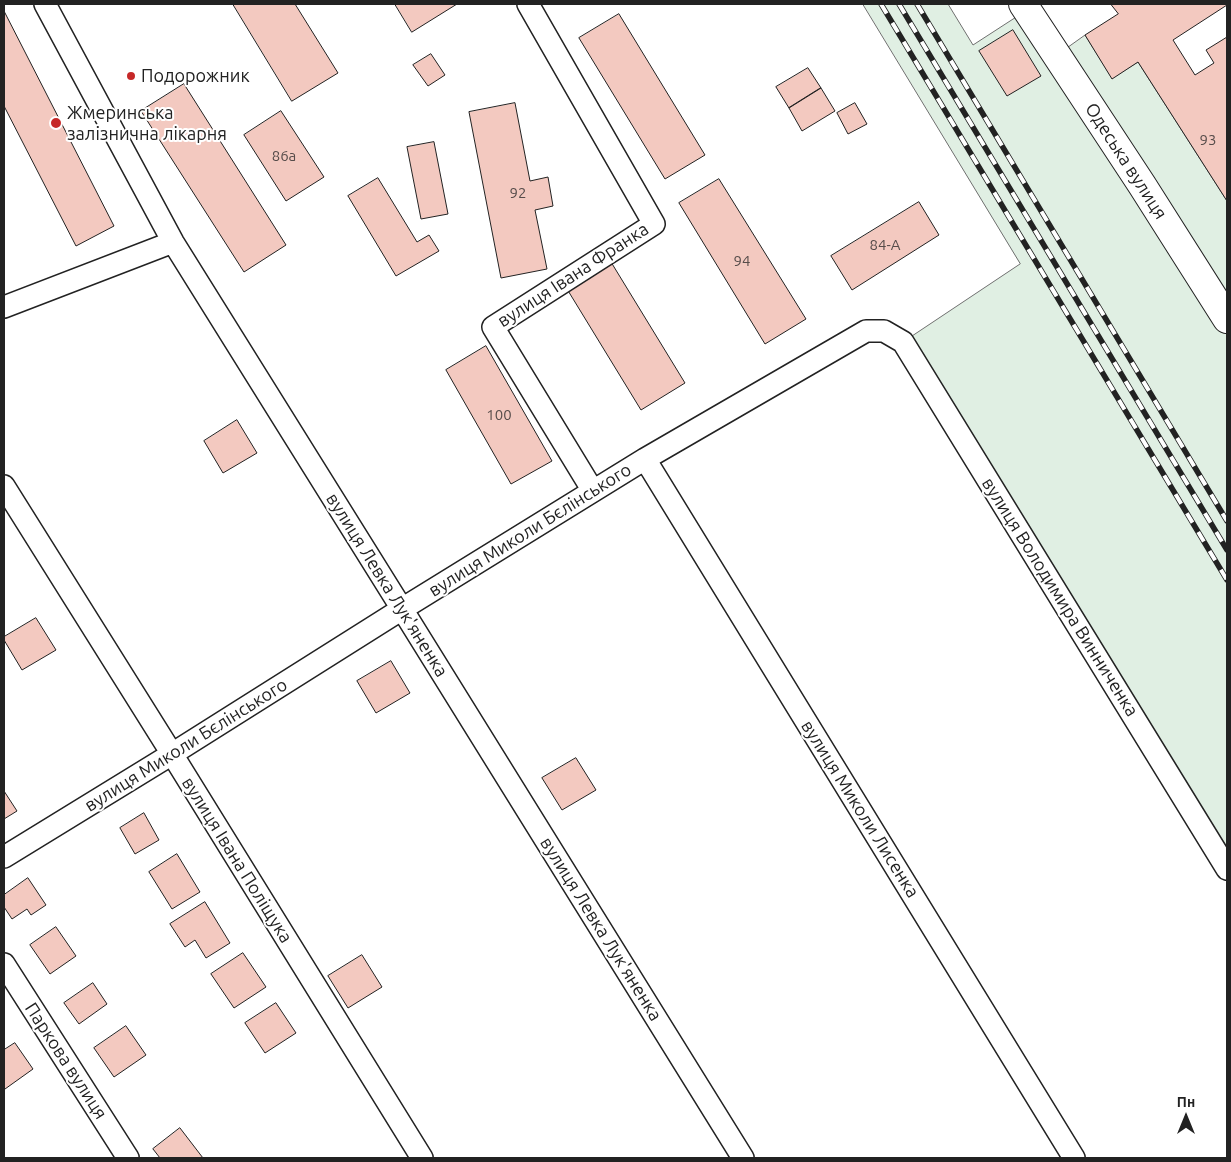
<!DOCTYPE html>
<html>
<head>
<meta charset="utf-8">
<style>
  body { margin:0 }
  #map { position:relative; width:1231px; height:1162px; overflow:hidden; background:#fff; font-family:Ubuntu,sans-serif }
  canvas { display:block }
  .frame { position:absolute; inset:0; border:5px solid #222; pointer-events:none }
  .north { position:absolute; left:1161px; top:1092px; width:50px; height:50px; -webkit-text-stroke:4px #fff; paint-order:stroke; rotate:0deg; font-size:14px; font-weight:700; line-height:20px; text-align:center; color:#222 }
  .north::after { content:''; display:block; margin:auto; width:18px; height:22px; background:#222; clip-path:polygon(50% 0,100% 100%,50% 72%,0 100%) }
</style>
</head>
<body>
<div id="map">
<canvas width="1231" height="1162"></canvas>
<div class="frame"></div>
<div class="north">Пн</div>
</div>
<script>
const g = document.querySelector('canvas').getContext('2d');
g.lineJoin = 'round';
function fillPath(path, color) {
  g.fillStyle = color;
  g.fill(path, 'evenodd');
}
function strokePath(path, color, width, dash) {
  g.strokeStyle = color;
  g.lineWidth = width;
  g.lineCap = dash ? 'butt' : 'round';
  g.setLineDash(dash || []);
  g.stroke(path);
}
function label(font, color, halo, rows, align = 'center') {
  g.font = font + ' Ubuntu,sans-serif';
  g.lineWidth = 4;
  g.setLineDash([]);
  g.textBaseline = 'middle';
  g.strokeStyle = halo;
  g.fillStyle = color;
  for (const [text, x, y, turn = 0] of rows) {
    g.save();
    g.translate(x, y);
    g.rotate((+turn || 0) * Math.PI / 180);
    g.textAlign = isNaN(turn) ? turn : align;
    if (halo) g.strokeText(text, 0, 0);
    g.fillText(text, 0, 0);
    g.restore();
  }
}
const green = new Path2D(`
  M863 4H948L973 45 1027 10 1057 55 1085 35 1112 78 1138 62 1227 201V869L903 342 1020 264Z`);
const building = new Path2D(`
  M233 4H295L338 73 292 101Z
  M395 4H457L412 32Z
  M1111 4H1227V5L1173 40 1195 75 1214 63 1206 50 1227 37V201L1138 62 1112 79 1085 35 1118 14Z
  M4 11 114 226 76 246 4 106Z
  M619 14 705 155 665 179 579 38Z
  M1013 30 1041 76 1007 96 979 51Z
  M431 54 445 75 428 86 413 65Z
  M808 68 821 88 789 108 776 87Z
  M184 84 286 245 244 272 141 111Z
  M821 88 835 111 802 131 789 108Z
  M515 103 530 181 548 177 553 206 535 210 547 269 501 278 469 112Z
  M855 103 867 124 848 134 837 113Z
  M281 111 324 177 286 201 244 135Z
  M434 142 448 214 421 219 407 147Z
  M378 178 417 242 429 235 439 251 396 276 348 196Z
  M719 179 806 319 765 344 679 203Z
  M919 202 939 235 852 290 831 256Z
  M611 262 685 383 641 410 567 289Z
  M486 346 552 461 511 484 446 370Z
  M237 420 257 453 223 473 204 441Z
  M36 618 56 650 22 670 4 640V637Z
  M391 661 410 693 376 713 357 681Z
  M576 758 596 790 562 810 542 778Z
  M4 791 17 811 4 819Z
  M144 813 159 840 135 854 120 828Z
  M177 854 200 892 172 909 149 872Z
  M28 878 46 905 31 915 27 909 12 919 4 907V895Z
  M205 902 230 943 206 958 195 940 185 947 170 924Z
  M56 927 76 956 50 974 30 945Z
  M243 953 266 987 234 1008 211 974Z
  M362 955 382 987 348 1008 328 976Z
  M93 983 107 1004 79 1024 64 1003Z
  M276 1003 296 1033 265 1053 245 1023Z
  M126 1026 146 1055 114 1077 94 1048Z
  M15 1043 33 1069 5 1089 4 1088V1050Z
  M180 1128 203 1158H160L153 1149Z`);
const minor = new Path2D(`
  M45 4 173 242 402 609 743 1158
  M528 4 654 224 493 327 593 491
  M4 307 173 242
  M645 459 1074 1158
  M4 486 172 754 422 1158
  M4 857 172 754 402 609 645 459 866 331H884L903 342 1227 869
  M4 964 128 1158`);
const secondary = new Path2D(`
  M1023 4 1142 185 1227 319`);
const rail = new Path2D(`
  M881 4 1227 580
  M899 4 1227 550
  M917 4 1227 521`);
const markers = [
  [131,76,5,"#c62828"],
  [56,123,6,"#c62828"]
];
const numberNames = [
  ["93",1208,140],
  ["86а",284,156],
  ["92",518,193],
  ["84-А",885,245],
  ["94",742,261],
  ["100",499,415]
];
const poiNames = [
  ["Подорожник",141,76],
  ["Жмеринська",67,113],
  ["залізнична лікарня",67,134]
];
const streetNames = [
  ["Одеська вулиця",1126,161,57],
  ["вулиця Івана Франка",573,275,-33],
  ["вулиця Миколи Бєлінського",530,530,-32],
  ["вулиця Левка Лук'яненка",387,585,58],
  ["вулиця Володимира Винниченка",1060,597,58],
  ["вулиця Миколи Бєлінського",186,745,-32],
  ["вулиця Миколи Лисенка",860,809,58],
  ["вулиця Івана Поліщука",237,860,58],
  ["вулиця Левка Лук'яненка",601,929,58],
  ["Паркова вулиця",66,1061,57]
];
fillPath(green, '#e0efe3');
strokePath(green, '#6f6f6f', 1);
fillPath(building, '#f3c9c0');
strokePath(building, '#222', 1);
strokePath(minor, '#222', 24);
strokePath(secondary, '#222', 30);
strokePath(minor, '#fff', 21);
strokePath(secondary, '#fff', 28);
strokePath(rail, '#222', 5.5);
strokePath(rail, '#fff', 4, [11]);
for (const [x, y, r, color] of markers) {
  const dot = new Path2D();
  dot.arc(x, y, r, 0, 2 * Math.PI);
  g.fillStyle = color;
  g.fill(dot);
  strokePath(dot, '#fff', 2);
}
label('15px', '#564c4a', null, numberNames);
label('18px', '#222', '#fff', poiNames, 'left');
label('18px', '#222', '#fff', streetNames);
</script>
</body>
</html>
